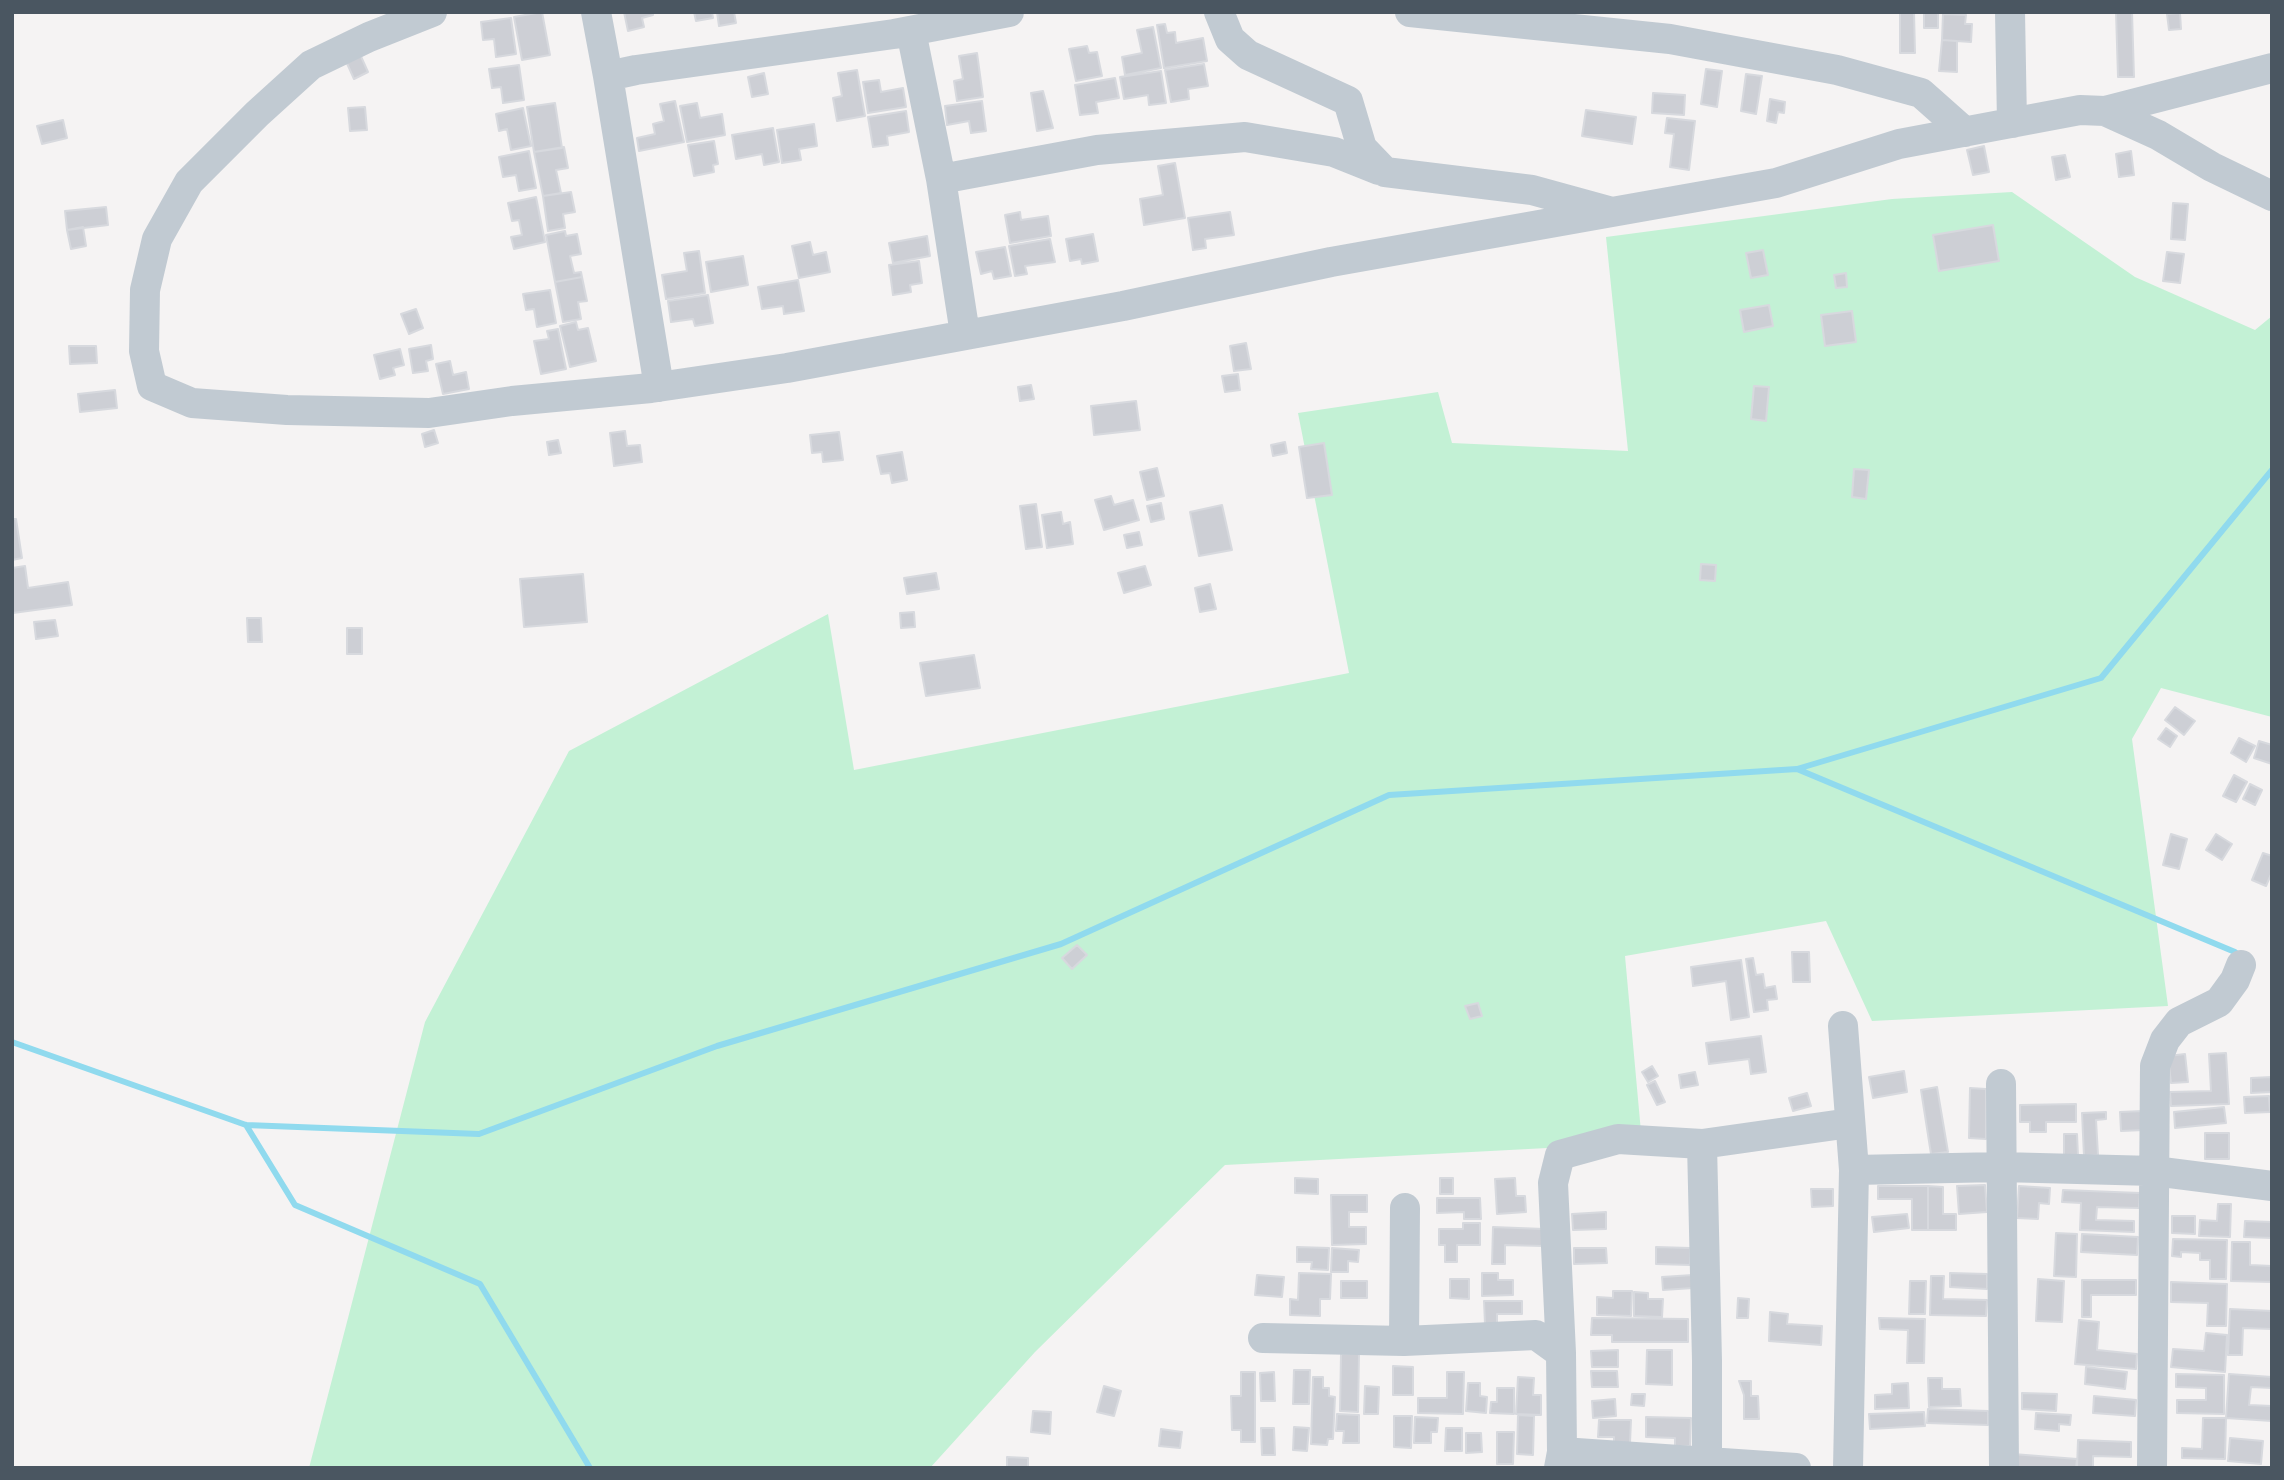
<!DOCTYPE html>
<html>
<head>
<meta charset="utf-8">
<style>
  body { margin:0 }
  #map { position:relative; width:2284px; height:1480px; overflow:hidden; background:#f5f3f3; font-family:Overpass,sans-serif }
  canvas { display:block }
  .frame { position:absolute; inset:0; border:14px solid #4a5661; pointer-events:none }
</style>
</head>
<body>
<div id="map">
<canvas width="2284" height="1480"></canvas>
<div class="frame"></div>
</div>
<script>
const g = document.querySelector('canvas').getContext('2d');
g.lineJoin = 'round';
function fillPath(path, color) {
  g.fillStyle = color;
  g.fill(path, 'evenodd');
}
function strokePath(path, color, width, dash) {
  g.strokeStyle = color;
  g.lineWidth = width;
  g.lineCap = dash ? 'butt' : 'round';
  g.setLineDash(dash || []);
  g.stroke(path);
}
const green = new Path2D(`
  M2012 192 2135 277 2255 330 2272 316V717L2161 688 2132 739 2168 1006 1872 1021 1826 921 1625 956 1642 1143 1225 1165 1035 1352 930 1468H309L425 1022 569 751 828 614 854 770 1349 673 1298 413 1438 392 1452 443 1628 451 1606 237 1892 199Z`);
const stream = new Path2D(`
  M1797 769 2235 952
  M12 1042 246 1125 479 1134 717 1046 1061 944 1389 795 1797 769 2101 678 2272 470
  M246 1125 295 1205 480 1284 590 1468`);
const building = new Path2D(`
  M542 12 550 55 522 60 514 17Z
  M624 12H653V15L642 18 644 27 628 31Z
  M694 12H712L713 18 696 21Z
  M717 12H734L736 23 719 26Z
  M1900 12H1914L1915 53H1900Z
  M1924 12H1938V28H1924Z
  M2116 12H2132L2134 77H2118Z
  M2180 13 2181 29 2169 30 2167 14Z
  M1943 14 1966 15 1965 24H1972L1971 42 1942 40Z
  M511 18 516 54 496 57 494 39 483 40 481 22Z
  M1165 24 1167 33 1175 32 1176 43 1203 38 1207 61 1164 68 1157 25Z
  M1153 27 1161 68 1125 75 1122 57 1142 53 1137 30Z
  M1942 40 1957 41V72L1939 71Z
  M1087 46 1089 53 1097 52 1102 76 1076 81 1069 49Z
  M359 52 368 72 354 79 345 59Z
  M977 53 983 97 957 101 954 81 963 79 959 56Z
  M1204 64 1208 86 1188 89 1189 99 1171 102 1165 70Z
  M519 65 524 100 503 103 501 87 492 88 489 69Z
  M1706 69 1722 71 1717 107 1701 104Z
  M857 70 865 116 837 121 833 98 842 96 838 73Z
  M1161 71 1166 103 1149 105 1148 95 1124 99 1120 77Z
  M764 73 768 94 752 97 748 77Z
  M1746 74 1762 76 1756 114 1741 111Z
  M1115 78 1119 98 1096 102 1098 113 1080 115 1075 85Z
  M879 80 881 92 903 88 906 107 868 113 863 82Z
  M1043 91 1053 128 1037 131 1031 93Z
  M1653 93 1685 95 1684 115 1652 113Z
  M1770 99 1785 102 1784 113 1778 112 1776 123 1767 121Z
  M675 101 684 142 639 151 637 138 655 134 653 124 664 121 660 104Z
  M982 101 986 131 971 133 969 121 947 125 945 106Z
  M555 103 562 148 534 152 527 107Z
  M697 103 700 118 722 114 725 135 687 142 680 106Z
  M365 107 367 130 350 131 348 108Z
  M523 108 531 146 511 150 507 129 499 131 496 114Z
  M1586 110 1636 117 1632 144 1582 136Z
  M906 111 909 132 887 136 888 145 873 147 868 117Z
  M1667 118 1695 121 1689 170 1670 167 1674 134 1665 133Z
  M63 120 67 138 42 144 37 126Z
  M814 124 817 146 799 149 801 160 782 163 777 130Z
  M773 128 779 162 764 165 762 154 736 159 732 135Z
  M714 141 718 164 713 165 714 172 694 176 688 145Z
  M1984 146 1989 172 1973 175 1967 150Z
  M564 147 568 168 556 170 561 193 543 196 534 152Z
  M529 151 536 188 519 191 516 175 503 177 499 157Z
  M2131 151 2134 175 2119 177 2116 154Z
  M2065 155 2070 177 2056 180 2052 157Z
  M1175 163 1185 218 1144 225 1140 199 1163 195 1158 166Z
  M571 192 575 212 563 214 565 228 548 231 543 196Z
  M536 197 545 242 514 249 511 237 522 235 519 220 512 221 508 203Z
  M2173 203 2188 204 2185 240 2171 239Z
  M106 207 108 225 67 230 65 211Z
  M1020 212 1021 220 1048 216 1051 236 1010 243 1005 215Z
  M1230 212 1234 235 1205 239 1206 248 1193 250 1188 218Z
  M1993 225 1999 261 1939 271 1933 235Z
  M83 227 86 246 71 249 67 230Z
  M565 231 566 236 577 234 581 254 570 256 574 273 581 272 582 277 555 282 546 235Z
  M1093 234 1098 261 1082 264 1081 259 1070 261 1066 239Z
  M927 236 930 256 893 263 889 243Z
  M1050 239 1055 262 1025 266 1027 274 1015 276 1009 246Z
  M810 242 813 255 826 252 830 272 799 278 792 246Z
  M1005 247 1011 276 994 279 992 271 981 274 976 252Z
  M1763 250 1768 275 1751 278 1746 253Z
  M699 251 705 293 666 299 662 275 687 271 684 253Z
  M2167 252 2184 254 2180 283 2163 281Z
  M743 256 748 285 711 292 706 262Z
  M919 261 922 283 910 285 911 292 893 295 889 265Z
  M1846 273 1847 287 1836 288 1834 275Z
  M582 277 587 301 578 302 581 319 563 322 555 282Z
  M798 280 804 311 784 314 783 306 762 309 758 287Z
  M550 290 556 323 537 327 534 309 526 310 523 294Z
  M708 295 713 323 695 326 693 319 671 322 668 301Z
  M1769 305 1773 326 1744 332 1740 310Z
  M416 309 423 328 409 334 401 314Z
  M1852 311 1856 342 1825 346 1821 315Z
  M576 322 578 330 588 328 596 361 570 367 560 326Z
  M558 329 566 369 541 374 534 341 549 339 547 331Z
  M1246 343 1251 369 1234 371 1230 346Z
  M431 345 433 359 426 361 428 371 413 373 409 349Z
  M69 346H96L97 363 70 364Z
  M400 349 404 365 393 368 395 375 380 379 374 355Z
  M450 361 453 375 466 372 469 389 443 394 436 364Z
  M1238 374 1240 390 1225 392 1222 376Z
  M1031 385 1034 399 1020 401 1018 387Z
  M1754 386 1769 387 1766 421 1751 419Z
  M115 390 117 408 80 412 78 394Z
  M1136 401 1140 430 1094 435 1091 406Z
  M434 430 438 443 425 447 422 434Z
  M625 431 627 446 640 445 642 462 614 466 610 433Z
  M839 432 843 460 823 462 822 452 812 453 810 435Z
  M558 440 561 453 549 455 547 442Z
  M1285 442 1287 453 1273 456 1271 445Z
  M1324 443 1332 495 1307 498 1299 447Z
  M902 452 907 480 892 483 890 473 881 474 877 456Z
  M1157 468 1164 496 1147 500 1140 472Z
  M1854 469 1869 470 1866 499 1852 497Z
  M1111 496 1114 505 1133 500 1139 520 1104 530 1095 500Z
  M1161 503 1164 519 1151 522 1147 506Z
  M1036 504 1042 547 1026 549 1020 506Z
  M1222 505 1232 550 1199 556 1190 512Z
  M1061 512 1063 524 1070 522 1073 544 1047 548 1042 515Z
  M12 519H16L22 558 12 560Z
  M1139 532 1142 545 1127 548 1124 535Z
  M1701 564 1716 565 1715 581 1700 580Z
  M25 566 28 588 68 582 72 605 13 613 12 568Z
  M1145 566 1151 585 1124 593 1118 573Z
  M936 573 939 589 907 594 904 578Z
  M583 574 587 622 524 627 520 579Z
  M1210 584 1216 609 1200 612 1195 588Z
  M914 612 915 627 901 628 900 613Z
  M247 618H261L262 642H248Z
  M55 620 58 636 36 639 34 622Z
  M347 628H362V654H347Z
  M974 655 980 688 926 696 920 663Z
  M2175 707 2195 721 2184 735 2165 720Z
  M2166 728 2177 736 2170 747 2158 739Z
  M2239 738 2255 746 2246 762 2231 753Z
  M2259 741 2272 745V764L2254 758Z
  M2234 775 2247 782 2236 802 2223 796Z
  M2250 784 2262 790 2255 805 2243 799Z
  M2171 834 2187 839 2179 869 2163 865Z
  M2216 834 2232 844 2222 860 2206 850Z
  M2263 853 2272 856V872L2266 886 2252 880Z
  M1077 945 1087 955 1072 969 1062 958Z
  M1792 952H1809L1810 982H1793Z
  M1753 958 1756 975 1763 974 1765 988 1775 986 1777 999 1767 1000 1768 1010 1754 1012 1746 959Z
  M1741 960 1749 1017 1731 1020 1726 981 1693 986 1691 967Z
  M1478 1003 1482 1016 1470 1019 1465 1006Z
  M1761 1036 1766 1072 1751 1074 1749 1059 1709 1064 1706 1043Z
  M2226 1053 2229 1104 2171 1106 2170 1092 2211 1091 2209 1054Z
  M2185 1054 2188 1082 2171 1083 2168 1056Z
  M1652 1066 1658 1076 1648 1082 1642 1072Z
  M1904 1071 1907 1092 1873 1098 1869 1077Z
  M1695 1072 1698 1085 1681 1088 1679 1075Z
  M2272 1077V1092L2251 1093V1078Z
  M1655 1081 1665 1102 1657 1105 1647 1085Z
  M1937 1087 1948 1152 1931 1154 1921 1090Z
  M1970 1088 1986 1089V1139L1969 1138Z
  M1807 1093 1811 1106 1793 1111 1789 1098Z
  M2269 1096 2270 1112 2245 1113 2244 1097Z
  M2076 1104V1122H2046V1132H2030V1122H2020V1105Z
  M2224 1107 2226 1123 2175 1128 2174 1112Z
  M2143 1111 2144 1130 2121 1131 2120 1112Z
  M2106 1112V1119L2096 1120 2098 1155 2084 1156 2082 1113Z
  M2205 1133H2229V1159H2205Z
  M2064 1134H2077L2078 1156H2064Z
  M1295 1178 1318 1179V1194L1295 1193Z
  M1440 1178H1453V1194H1440Z
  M1515 1178 1516 1196H1525L1526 1212 1497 1214 1495 1179Z
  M1985 1185 1987 1212 1959 1214 1957 1186Z
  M1878 1186H1928V1230H1912V1199H1878Z
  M1928 1186 1943 1187V1214H1956V1230H1928Z
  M2019 1186 2050 1188 2049 1204 2039 1203 2038 1219 2017 1218Z
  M1811 1189H1833V1206L1812 1207Z
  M2063 1190 2140 1193 2139 1208 2097 1207 2096 1220 2134 1221V1232L2080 1230 2081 1203 2062 1202Z
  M1331 1195H1367V1212H1349V1227H1366V1244L1332 1245Z
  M1437 1198H1480L1481 1219H1464V1212L1437 1213Z
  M2218 1204H2231L2230 1237 2199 1236 2200 1220 2217 1221Z
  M1606 1212V1229L1573 1230 1572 1214Z
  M1907 1214 1909 1228 1874 1232 1872 1217Z
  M2172 1216H2195V1234L2172 1233Z
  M2245 1221 2272 1222V1238L2244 1237Z
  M1463 1223H1480V1245H1457V1262H1445V1245H1439V1229H1463Z
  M1493 1227 1544 1229 1543 1246 1505 1245V1264H1492Z
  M2056 1233 2077 1234 2076 1277 2054 1276Z
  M2082 1234 2138 1237 2137 1255 2081 1252Z
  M2173 1239 2227 1240 2226 1279H2210V1260H2200V1253L2181 1252V1257L2172 1256Z
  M2232 1242H2250V1265L2272 1266V1282L2231 1281Z
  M1297 1247 1329 1248 1328 1270 1311 1269 1312 1262H1297Z
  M1656 1247 1690 1248V1265L1656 1264Z
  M1332 1248 1359 1250 1358 1262 1348 1261V1272H1331Z
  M1574 1248H1606L1607 1263 1574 1264Z
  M1299 1273 1331 1274 1330 1299H1320V1316L1290 1315V1299L1298 1300Z
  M1482 1273H1498V1280H1513V1295L1482 1296Z
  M1950 1273 1987 1274V1289L1950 1287Z
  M1257 1275 1284 1277 1282 1297 1255 1295Z
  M1693 1275V1288L1663 1290 1662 1277Z
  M1931 1276H1944L1943 1299 1987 1300 1986 1316 1930 1315Z
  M1450 1279H1469V1299L1450 1298Z
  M2038 1279 2064 1281 2062 1322 2036 1321Z
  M2082 1280H2136V1295H2091V1317H2082Z
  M1341 1281H1367V1298H1341Z
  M1910 1281H1926L1925 1314H1909Z
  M2171 1282 2227 1284 2226 1326H2207L2208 1303 2171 1302Z
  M1613 1291H1632L1631 1316 1597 1315V1297L1613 1298Z
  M1634 1292 1648 1293V1299H1663L1662 1317 1634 1316Z
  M1738 1298 1749 1299 1748 1318H1737Z
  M1484 1301H1522V1314H1497V1324H1485Z
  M2230 1309 2272 1311V1329L2243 1328 2242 1355H2228Z
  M1770 1312 1788 1314 1787 1324 1822 1326 1821 1345 1769 1341Z
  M1592 1318 1688 1319V1342H1612V1335H1591Z
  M1879 1318 1925 1319 1924 1363H1907L1908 1330 1880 1329Z
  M2079 1320 2099 1322 2097 1350 2137 1354 2136 1369 2075 1364Z
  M2206 1333 2227 1335 2225 1372 2171 1367 2173 1349 2204 1351Z
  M1618 1350V1367H1592L1591 1351Z
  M1647 1350H1672V1385L1646 1384Z
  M1341 1354H1359L1358 1412 1340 1411Z
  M1393 1366 1413 1367V1395H1393Z
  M2086 1367 2127 1372 2125 1389 2085 1384Z
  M1294 1370H1310L1309 1404H1293Z
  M1591 1371H1617L1618 1387H1592Z
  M1241 1372H1255V1442H1241V1430H1232L1231 1396H1241Z
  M1274 1372 1275 1401H1261L1260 1373Z
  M1447 1372H1464L1463 1414 1418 1413V1398H1447Z
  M2176 1374 2224 1375V1414L2177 1413V1400H2206V1388L2176 1387Z
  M2229 1374 2272 1377V1388L2251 1387 2249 1405 2272 1406V1421L2226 1418Z
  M1313 1377H1323V1388H1329V1396L1335 1397 1333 1439H1328L1327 1445 1311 1444Z
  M1518 1377 1534 1378 1533 1395H1541V1415L1516 1414Z
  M1928 1378H1942V1389H1960L1961 1406 1929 1407Z
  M1739 1381H1751V1396H1758L1759 1419H1744V1395Z
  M1468 1383H1480V1396L1487 1397 1486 1413 1466 1411Z
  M1908 1383 1909 1408 1875 1409V1395L1892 1394V1384Z
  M1104 1386 1121 1391 1114 1416 1097 1412Z
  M1365 1386 1379 1387 1378 1414H1364Z
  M1497 1388H1514V1414L1490 1413 1491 1402H1497Z
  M2022 1393 2057 1394 2056 1411 2022 1409Z
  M1632 1394H1645L1644 1406 1631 1405Z
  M2094 1396 2136 1400 2135 1416 2093 1413Z
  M1615 1399 1616 1416 1593 1418 1592 1401Z
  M1928 1409 1988 1411V1425L1927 1423Z
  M1033 1411 1051 1412 1050 1434 1031 1432Z
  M1924 1412 1925 1426 1870 1429 1869 1414Z
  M2036 1413 2071 1415 2070 1425 2059 1424V1431L2035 1429Z
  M1337 1414 1359 1415V1443H1343L1344 1431H1336Z
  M1518 1415 1534 1416 1533 1455 1517 1454Z
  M1394 1416H1412L1411 1448 1394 1447Z
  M1415 1417 1438 1418 1437 1432H1431V1443H1414Z
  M1646 1417 1691 1418 1690 1446H1675V1438L1646 1437Z
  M2203 1418H2226L2225 1459 2182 1458V1448L2202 1449Z
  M1599 1420H1631L1630 1443H1614V1437H1598Z
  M1294 1427 1309 1428 1307 1451 1293 1450Z
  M1261 1428H1274L1275 1455H1262Z
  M1446 1428H1462V1451H1445Z
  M1161 1429 1182 1432 1180 1448 1159 1446Z
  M1497 1432H1514L1513 1464H1497Z
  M1466 1433H1481L1482 1452 1466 1453Z
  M2230 1438 2263 1441 2261 1464 2228 1461Z
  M2078 1440 2131 1442V1457L2093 1456V1468H2077Z
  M2013 1454 2077 1459 2076 1468H2013Z
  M1007 1457 1028 1458V1468H1007Z`);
const minor = new Path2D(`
  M432 12 369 37 311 65 257 114 189 182 157 239 145 290 144 351 152 386 192 403 287 410 429 413 512 401 651 388 787 368 1123 306 1331 262 1612 212
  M596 12 608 76 636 70 894 34 1009 12
  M1219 12 1230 39 1248 55 1348 101 1362 148 1385 172 1532 190 1612 212 1776 183 1899 144 2080 110 2105 111 2272 68
  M1410 12 1670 39 1837 70 1921 93 1965 132
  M2010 12 2012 123
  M911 31 941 179 965 334
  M608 76 659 387
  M2105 111 2158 135 2212 167 2272 196
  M941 179 1097 150 1245 137 1334 152 1379 170
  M1843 1026 1854 1170
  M2001 1084 2004 1468
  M1263 1338 1404 1341 1536 1335 1561 1353 1562 1452
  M1404 1341 1405 1208
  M1561 1353 1553 1183 1560 1155 1618 1139 1702 1144
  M1707 1460V1361L1702 1144 1850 1123
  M1559 1468 1562 1452 1796 1468
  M1848 1468 1854 1170 2001 1167 2154 1171 2272 1186
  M2152 1468 2155 1066 2165 1040 2179 1022 2219 1002 2235 980 2241 965`);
fillPath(green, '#c3f1d5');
strokePath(stream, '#90daee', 6);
fillPath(building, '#cdcfd5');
strokePath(building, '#d7d9de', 2);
strokePath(minor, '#c1cad2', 30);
</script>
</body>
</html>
